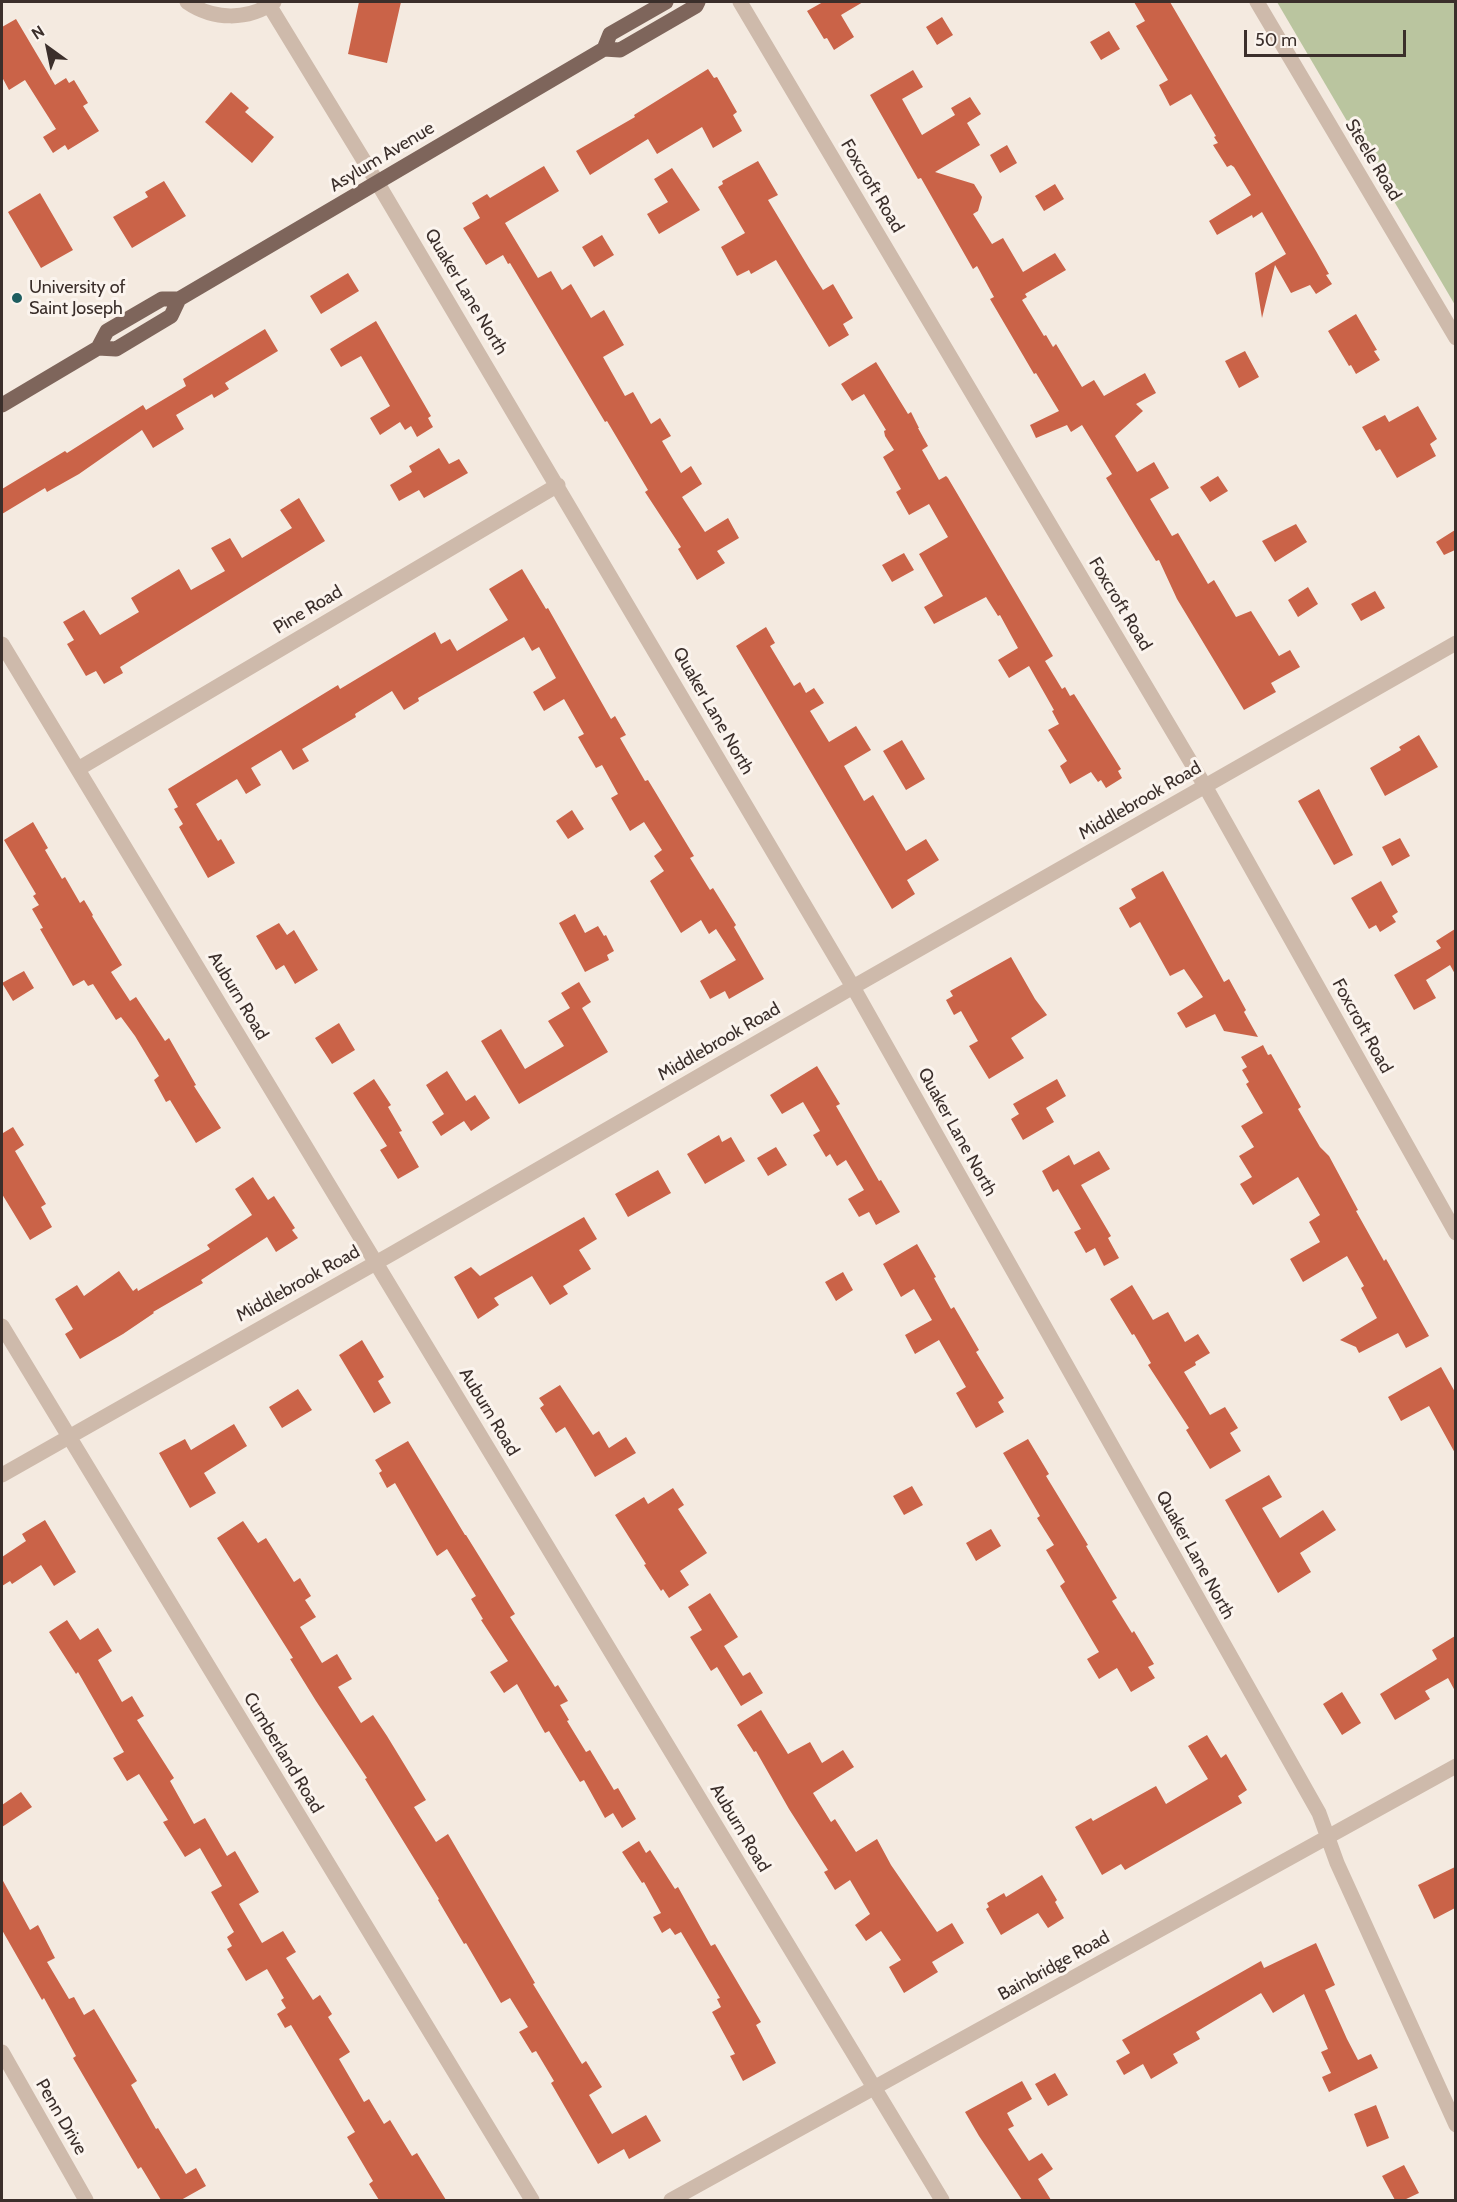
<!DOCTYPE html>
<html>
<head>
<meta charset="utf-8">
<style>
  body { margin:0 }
  #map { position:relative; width:1457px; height:2202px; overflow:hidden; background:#f4eae0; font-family:Cabin,sans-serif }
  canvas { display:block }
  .frame { position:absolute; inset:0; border:3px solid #3b2f2b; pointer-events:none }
  .north { position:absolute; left:18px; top:18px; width:60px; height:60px; -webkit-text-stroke:4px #fbf4ee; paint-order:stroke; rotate:327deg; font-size:16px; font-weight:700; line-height:24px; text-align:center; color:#3b2f2b }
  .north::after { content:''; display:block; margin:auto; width:21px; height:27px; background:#3b2f2b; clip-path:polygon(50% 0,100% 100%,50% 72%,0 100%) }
  .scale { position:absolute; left:1244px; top:30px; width:162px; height:27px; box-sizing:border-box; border:3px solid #3b2f2b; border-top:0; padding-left:8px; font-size:18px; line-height:21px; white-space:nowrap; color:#3b2f2b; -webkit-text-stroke:4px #fbf4ee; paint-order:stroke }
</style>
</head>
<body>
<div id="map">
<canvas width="1457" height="2202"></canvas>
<div class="frame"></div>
<div class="north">N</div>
<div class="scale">50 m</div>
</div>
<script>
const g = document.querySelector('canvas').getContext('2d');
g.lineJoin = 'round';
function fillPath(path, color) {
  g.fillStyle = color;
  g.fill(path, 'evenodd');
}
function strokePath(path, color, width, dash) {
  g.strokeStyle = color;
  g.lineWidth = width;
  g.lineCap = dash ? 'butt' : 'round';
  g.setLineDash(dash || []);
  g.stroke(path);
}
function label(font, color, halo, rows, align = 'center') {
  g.font = font + ' Cabin,sans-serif';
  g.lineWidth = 6;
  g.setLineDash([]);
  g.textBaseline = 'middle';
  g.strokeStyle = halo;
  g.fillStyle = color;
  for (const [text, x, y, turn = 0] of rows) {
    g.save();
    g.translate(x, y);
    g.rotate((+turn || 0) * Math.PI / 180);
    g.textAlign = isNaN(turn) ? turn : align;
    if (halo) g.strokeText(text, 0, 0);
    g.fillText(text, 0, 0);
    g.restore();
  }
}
const green = new Path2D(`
  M1277 2H1455V305Z`);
const building = new Path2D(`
  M359 2H401L387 63 348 54Z
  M823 2H863L841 15 854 37 834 50 827 38 824 39 807 11Z
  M1134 2H1170L1316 251 1329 274 1326 275 1332 284 1316 294 1310 285 1291 293 1275 265 1262 318 1255 273 1286 254 1262 212 1253 218 1252 215 1217 235 1209 221 1251 195 1234 167 1231 165 1227 167 1213 145 1218 143 1214 137 1216 136 1191 94 1170 106 1159 85 1168 80 1136 26 1145 21Z
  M942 17 953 35 937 45 926 27Z
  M16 19 55 85 66 78 69 83 74 80 88 103 83 106 99 131 68 150 65 145 53 153 43 137 56 129 25 80 9 90 2 77V27Z
  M1109 31 1120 49 1101 60 1090 42Z
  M708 69 714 78 717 77 737 112 733 115 742 131 713 148 702 127 657 154 648 139 590 175 576 151 635 117 634 115Z
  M913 70 923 87 902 99 922 135 955 115 951 108 970 97 981 114 967 123 980 145 935 172 974 184 982 197 978 211 973 214 992 244 1003 238 1023 272 1055 253 1066 270 1025 294 1027 297 1022 300 1044 336 1046 335 1053 347 1056 344 1082 387 1094 380 1104 396 1145 373 1156 393 1136 404 1143 411 1115 436 1137 472 1154 462 1169 488 1150 499 1172 536 1178 533 1208 584 1214 580 1236 617 1251 611 1279 656 1290 650 1300 667 1271 683 1276 692 1244 710 1177 599 1159 560 1156 561 1106 478 1112 474 1082 425 1071 432 1067 425 1036 438 1030 425 1059 411 1036 373 1034 374 990 299 994 297 977 266 973 269 921 178 918 179 870 95Z
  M231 92 249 108 245 112 274 137 252 163 205 122Z
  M1007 145 1017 163 1000 173 990 155Z
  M758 161 778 195 768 200 809 268 823 290 833 284 853 318 843 324 849 335 829 347 776 260 751 274 749 270 737 276 721 247 745 233 718 187 723 184 722 181Z
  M544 166 559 191 505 223 538 278 551 271 562 290 571 284 591 318 604 310 624 345 603 357 625 396 633 392 651 424 660 418 671 436 662 441 681 473 691 466 702 484 682 497 705 532 728 518 739 538 717 551 725 563 697 580 678 549 681 547 645 492 648 490 607 421 605 422 510 263 508 264 503 255 486 265 463 228 480 218 472 203 487 194 490 198Z
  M672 168 700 210 659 234 647 214 668 202 654 179Z
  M164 181 186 216 132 248 113 217 148 197 145 192Z
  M1055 184 1064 199 1044 211 1035 196Z
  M40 193 73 250 41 268 8 212Z
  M602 235 614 255 594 267 582 247Z
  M348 273 359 291 321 314 310 296Z
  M1356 314 1377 350 1374 351 1380 360 1356 374 1351 365 1349 366 1328 331Z
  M376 321 431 416 428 418 433 427 417 437 411 426 405 430 400 422 380 435 370 418 390 406 361 356 341 367 330 349Z
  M265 329 278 351 225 383 229 389 214 398 212 394 176 415 184 429 153 448 142 430 79 474 47 492 45 488 2 514V489L65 451 67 453 143 405 146 410 186 386 183 379Z
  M1245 351 1259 377 1239 388 1225 361Z
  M876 362 908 414 911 412 919 428H918L928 446 922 450 939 480 946 476 948 478 1053 656 1045 661 1062 689 1065 687 1070 696 1074 694 1121 769 1118 771 1122 778 1106 788 1101 780 1098 782 1091 772 1070 784 1060 766 1067 761 1048 730 1059 724 1052 711 1054 710 1029 666 1009 678 998 660 1018 648 1000 615 998 616 986 597 934 624 924 607 943 596 919 554 948 537 929 504 909 515 896 492 901 489 883 457 894 450 885 436 884 431 886 430 864 394 852 401 841 384Z
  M1418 406 1437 439 1430 444 1436 456 1397 478 1380 449 1376 451 1362 427 1385 415 1389 422Z
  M439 448 449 464 459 459 468 473 424 498 419 490 399 501 390 485 412 472 409 466Z
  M1218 476 1228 491 1210 502 1200 487Z
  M299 498 325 541 120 667 123 673 104 684 96 671 86 676 67 644 74 640 63 622 84 610 100 635 139 612 131 598 179 569 191 590 225 571 211 548 230 538 242 558 292 528 280 510Z
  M1296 524 1307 542 1275 562 1262 541Z
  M1455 530V550L1444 555 1436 542Z
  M904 553 914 570 892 582 882 565Z
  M522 569 546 609 548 608 611 719 615 716 626 735 620 738 645 781 648 780 694 856 690 858 710 890 713 888 736 925 734 927 764 979 729 999 725 991 710 999 700 981 736 960 716 929 709 934 701 920 681 933 650 881 664 871 654 856 662 850 644 822 630 831 611 798 618 794 602 765 596 768 578 737 584 734 564 699 544 711 533 692 556 678 539 647 532 651 524 637 418 698 419 701 404 710 392 691 355 714 356 717 302 749 309 761 293 770 281 750 251 768 261 785 246 794 237 779 196 804 218 841 221 839 235 863 208 878 179 827 183 824 174 809 178 807 168 789 338 685 340 689 435 632 441 644 450 639 457 651 508 620 489 589Z
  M1308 587 1318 604 1298 617 1288 600Z
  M1375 591 1385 608 1361 621 1351 604Z
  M766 627 775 643 770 646 794 686 800 682 806 693 814 688 824 703 810 711 829 742 856 726 871 750 844 766 864 801 873 795 906 851 926 839 939 860 907 880 915 894 892 909 736 646Z
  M1419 735 1438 767 1385 796 1370 768 1401 750 1399 747Z
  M902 740 925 779 906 790 883 751Z
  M1319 789 1353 855 1334 865 1298 801Z
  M572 810 584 829 568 839 556 821Z
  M33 822 48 848 45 850 62 879 65 877 80 903 84 900 93 915 92 916 122 965 111 972 130 1001 136 997 165 1041 169 1038 196 1085 194 1086 221 1128 196 1143 170 1100 166 1102 154 1080 159 1076 135 1036 121 1017 116 1020 93 984 88 986 84 980 73 986 40 929 43 928 32 909 39 905 33 896 36 894 4 840Z
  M1400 838 1410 856 1392 866 1382 847Z
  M1163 871 1224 982 1229 979 1246 1010 1244 1012 1258 1037 1224 1031 1215 1014 1186 1028 1177 1013 1203 997 1184 969 1170 976 1140 922 1130 928 1119 908 1136 898 1131 889Z
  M1381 881 1398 912 1392 916 1396 922 1380 932 1376 925 1369 929 1351 898Z
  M575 914 585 933 598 926 604 936 606 935 614 951 607 955 609 960 585 972 559 923Z
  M279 923 287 935 294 930 318 970 295 984 284 965 276 970 256 936Z
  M1455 929V974L1450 965 1426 980 1436 998 1414 1010 1394 975 1441 948 1436 941Z
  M1011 957 1035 999 1047 1015 1011 1038 1024 1058 989 1079 969 1046 978 1041 961 1011 954 1015 946 1000 953 996 950 991Z
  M24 971 34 988 13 1001 2 983Z
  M579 982 591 1002 582 1008 608 1052 519 1104 481 1041 501 1029 525 1069 564 1046 548 1021 570 1008 561 993Z
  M339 1023 355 1050 332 1064 315 1038Z
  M1263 1045 1268 1055 1271 1054 1301 1107 1298 1109 1320 1147 1329 1156 1358 1210 1356 1211 1384 1261 1386 1259 1429 1336 1406 1348 1398 1333 1359 1353 1356 1347 1340 1340 1377 1318 1361 1288 1364 1286 1347 1256 1303 1282 1290 1259 1320 1242 1309 1222 1320 1215 1298 1177 1253 1205 1240 1184 1252 1177 1239 1156 1254 1147 1241 1126 1263 1113 1246 1084 1249 1082 1242 1070 1247 1067 1241 1057Z
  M817 1066 840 1104 836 1106 879 1181 881 1180 900 1212 876 1225 869 1212 859 1217 848 1199 864 1190 846 1160 837 1166 830 1154 826 1157 813 1135 820 1131 803 1102 782 1114 770 1095Z
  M447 1071 466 1101 475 1095 490 1118 471 1131 464 1121 441 1136 432 1122 444 1114 426 1085Z
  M374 1079 391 1105 388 1107 402 1131 399 1132 419 1167 398 1179 380 1150 387 1146 353 1093Z
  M1057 1079 1066 1096 1046 1108 1054 1122 1023 1140 1011 1119 1019 1114 1013 1104Z
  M13 1127 24 1145 15 1151 46 1204 41 1207 52 1227 30 1240 2 1194V1131L3 1133Z
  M719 1135 722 1142 731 1137 745 1161 705 1184 687 1154Z
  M776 1147 787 1165 768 1176 757 1158Z
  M1099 1151 1110 1169 1081 1185 1111 1236 1108 1238 1119 1258 1104 1266 1095 1248 1086 1253 1074 1232 1081 1229 1058 1189 1053 1192 1042 1171 1069 1155 1074 1165Z
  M658 1170 671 1193 628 1217 615 1194Z
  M253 1177 268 1200 274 1196 295 1228 292 1230 298 1238 276 1252 267 1237 201 1280 203 1283 153 1312 154 1313 123 1334 80 1359 65 1334 73 1329 55 1299 77 1285 84 1296 119 1271 133 1291 137 1288 138 1291 210 1249 207 1245 252 1215 235 1189Z
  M584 1217 597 1239 579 1250 591 1269 563 1286 568 1294 550 1305 532 1276 494 1298 499 1305 478 1319 454 1277 471 1267 480 1276Z
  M917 1244 936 1277 934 1278 951 1309 954 1307 979 1350 976 1352 1004 1398 998 1402 1004 1412 976 1428 956 1393 966 1387 939 1340 915 1354 905 1335 932 1320 914 1289 901 1297 883 1264Z
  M843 1272 853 1290 836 1301 825 1282Z
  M1132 1285 1153 1320 1168 1312 1185 1342 1198 1334 1210 1353 1195 1362 1196 1365 1184 1372 1210 1415 1225 1407 1238 1428 1230 1433 1241 1451 1210 1469 1186 1430 1189 1428 1148 1365 1151 1363 1134 1334 1132 1335 1110 1299Z
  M362 1340 384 1377 378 1381 391 1403 374 1413 339 1355Z
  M1441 1367 1455 1392V1453L1429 1406 1401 1421 1388 1397Z
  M560 1385 593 1435 599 1431 609 1448 626 1437 636 1453 595 1477 565 1427 556 1433 540 1408 544 1405 539 1398Z
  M298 1389 312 1410 282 1428 269 1407Z
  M234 1424 247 1446 204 1473 216 1493 190 1508 159 1453 185 1439 191 1450Z
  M1028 1439 1049 1474 1046 1476 1088 1545 1086 1546 1117 1598 1112 1601 1132 1633 1134 1631 1154 1664 1148 1667 1155 1678 1131 1692 1117 1668 1099 1679 1087 1659 1099 1652 1060 1586 1065 1582 1046 1550 1054 1545 1037 1518 1040 1516 1003 1453Z
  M408 1441 465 1535H466L515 1614 510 1617 555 1687 558 1685 568 1701 560 1705 569 1720 567 1721 586 1752 590 1750 614 1790 618 1788 636 1819 622 1828 613 1813 605 1818 584 1780 580 1782 549 1731 545 1733 517 1684 504 1693 490 1672 508 1661 481 1620 483 1619 471 1599 476 1596 447 1549 437 1556 395 1483 387 1488 379 1473 382 1471 375 1460Z
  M1269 1475 1282 1497 1262 1508 1280 1538 1323 1510 1336 1530 1300 1553 1311 1572 1278 1593 1225 1500Z
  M912 1486 923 1505 904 1515 893 1496Z
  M673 1488 684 1505 678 1509 707 1553 680 1571 689 1585 669 1598 663 1589 661 1591 644 1565 646 1564 615 1515 644 1497 648 1504Z
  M45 1520 76 1572 54 1586 41 1565 12 1584 10 1581 2 1586V1557L26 1541 22 1534Z
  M243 1521 258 1543 266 1538 294 1582 300 1578 311 1596 305 1600 316 1617 300 1627 322 1663 337 1654 352 1679 338 1687 361 1723 373 1715 387 1736 426 1800 414 1807 436 1842 448 1834 535 1983 533 1984 582 2064 586 2061 602 2087 589 2095 612 2134 646 2115 661 2141 629 2159 624 2149 598 2164 551 2083 554 2081 536 2051 532 2053 519 2032 528 2027 510 1998 501 2003 466 1943 464 1944 438 1900 439 1899 365 1779 367 1778 316 1701 290 1659 293 1658 217 1538Z
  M991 1529 1001 1546 976 1561 966 1543Z
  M710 1593 738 1637 724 1646 743 1676 750 1672 763 1693 741 1706 717 1667 711 1671 690 1637 702 1630 688 1607Z
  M67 1620 80 1640 98 1628 112 1651 98 1660 122 1702 132 1696 144 1716 137 1720 174 1778 170 1781 194 1824 205 1818 227 1856 235 1851 259 1892 239 1904 262 1943 283 1931 296 1952 286 1958 313 2000 320 1995 332 2014 328 2017 350 2052 339 2059 364 2102 369 2099 384 2124 390 2120 412 2156 417 2153 446 2200H379L369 2184 373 2181 347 2137 355 2132 291 2025 285 2028 277 2014 286 2008 281 2000 284 1998 267 1969 246 1981 227 1949 232 1946 227 1937 234 1932 211 1892 222 1886 200 1848 185 1857 163 1822 168 1820 139 1774 127 1781 113 1758 124 1752 78 1672 76 1674 49 1632Z
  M1455 1636V1691L1448 1678 1425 1691 1430 1699 1395 1720 1380 1694 1437 1659 1432 1650Z
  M1342 1692 1361 1723 1342 1735 1323 1704Z
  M761 1710 788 1754 810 1742 822 1763 843 1750 854 1767 813 1793 831 1822 835 1819 856 1852 877 1839 891 1865 937 1932 952 1923 964 1943 932 1962 938 1972 904 1993 889 1967 901 1960 881 1931 866 1941 855 1925 870 1914 850 1880 835 1890 824 1872 828 1870 789 1809 756 1751 754 1752 737 1725Z
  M1207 1735 1221 1758 1226 1754 1247 1790 1238 1796 1242 1803 1125 1870 1121 1864 1102 1875 1075 1827 1091 1818 1093 1821 1156 1786 1166 1804 1208 1779 1188 1746Z
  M21 1792 32 1807 2 1827V1805Z
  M639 1841 646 1853 650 1850 675 1889 678 1887 711 1946 715 1944 761 2022 756 2025 776 2063 743 2081 730 2056 735 2054 712 2012 721 2007 717 1999 720 1998 681 1932 675 1935 670 1928 662 1933 653 1917 661 1913 644 1882 642 1883 622 1852Z
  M1455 1867V1908L1434 1919 1418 1885Z
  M1042 1875 1057 1900 1055 1902 1064 1918 1048 1928 1038 1913 1001 1935 986 1909 989 1907 987 1903 1004 1893 1006 1897Z
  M2 1879 30 1930 38 1925 55 1958 47 1962 69 1999 74 1997 84 2015 94 2009 137 2081 131 2085 156 2129 158 2128 186 2174 196 2168 206 2186 181 2200H161L141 2167 138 2169 73 2058 76 2056 44 1998 42 2000 2 1930Z
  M1316 1943 1335 1985 1325 1990 1347 2039 1358 2060 1371 2054 1378 2068 1329 2092 1322 2077 1331 2073 1321 2052 1328 2049 1304 1994 1273 2013 1261 1993 1196 2032 1200 2039 1173 2054 1178 2063 1151 2079 1143 2064 1124 2075 1116 2061 1130 2053 1122 2040 1261 1961 1264 1968Z
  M1055 2073 1068 2095 1048 2106 1035 2084Z
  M1022 2081 1032 2099 1007 2113 1014 2126 1008 2129 1029 2161 1042 2153 1053 2169 1038 2179 1051 2200H1022L979 2136 965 2112Z
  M1376 2105 1389 2138 1367 2147 1354 2114Z
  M1404 2165 1419 2193 1404 2200H1395L1382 2176Z`);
const minor = new Path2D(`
  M187 2C213 20 248 21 274 2
  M740 2 1205 786 1456 1233
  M1257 2 1456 338
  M269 5 377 182 853 987 1319 1813 1337 1863 1456 2125
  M2 644 942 2200
  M78 769 558 485
  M2 1326 532 2200
  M2 1475 395 1252 853 987 1456 643
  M2 2052 86 2200
  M671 2200 1456 1766`);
const major = new Path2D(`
  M604 49 610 34 666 2
  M98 348 116 349 171 316 179 299
  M2 405 98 348 107 331 162 299H179L604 49 620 50 696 6 698 2`);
const markers = [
  [17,298,6,"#1e5d5f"]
];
const streetNames = [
  ["Asylum Avenue",382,157,-31],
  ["Steele Road",1373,160,59],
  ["Foxcroft Road",872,186,59],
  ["Quaker Lane North",466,292,59],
  ["Foxcroft Road",1120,604,59],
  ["Pine Road",308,610,-31],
  ["Quaker Lane North",713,711,60],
  ["Middlebrook Road",1140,801,-30],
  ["Auburn Road",238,996,59],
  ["Foxcroft Road",1362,1026,61],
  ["Middlebrook Road",719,1042,-30],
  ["Quaker Lane North",957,1132,61],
  ["Middlebrook Road",298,1284,-29],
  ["Auburn Road",489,1412,59],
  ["Quaker Lane North",1195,1555,61],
  ["Cumberland Road",283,1753,59],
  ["Auburn Road",740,1828,59],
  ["Bainbridge Road",1054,1966,-29],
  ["Penn Drive",61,2117,60]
];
const poiNames = [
  ["University of",29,288],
  ["Saint Joseph",29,309]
];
fillPath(green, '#bac59f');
fillPath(building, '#ca6348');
strokePath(minor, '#cebaab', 15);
strokePath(major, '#7e655b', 15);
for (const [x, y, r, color] of markers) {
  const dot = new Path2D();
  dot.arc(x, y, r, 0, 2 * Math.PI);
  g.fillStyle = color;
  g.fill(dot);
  strokePath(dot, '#fbf4ee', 2);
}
label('18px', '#3b2f2b', '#fbf4ee', streetNames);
label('18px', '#3b2f2b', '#fbf4ee', poiNames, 'left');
</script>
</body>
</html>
